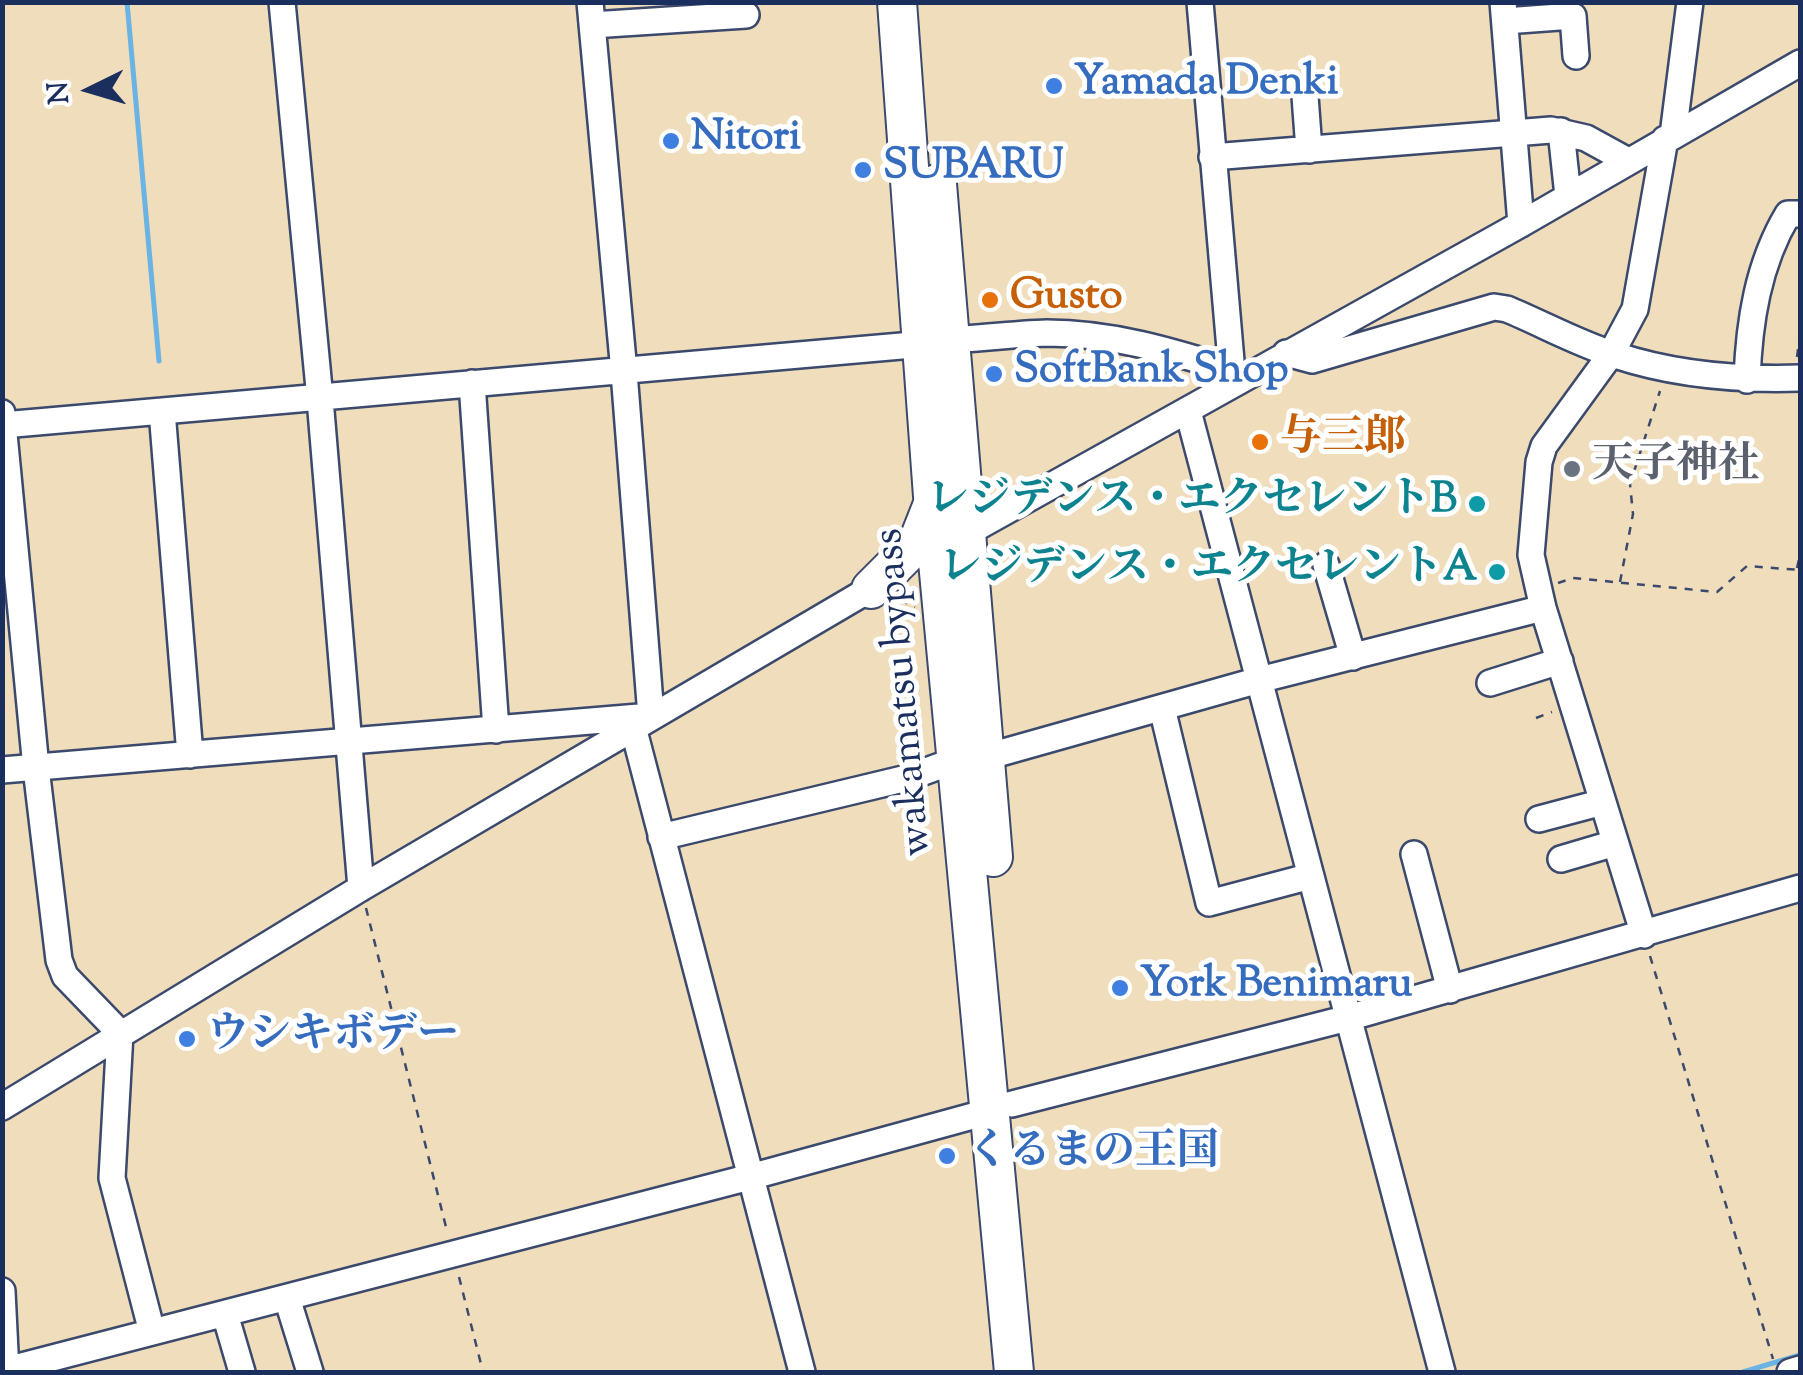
<!DOCTYPE html>
<html>
<head>
<meta charset="utf-8">
<style>
  body { margin:0 }
  #map { position:relative; width:1803px; height:1375px; overflow:hidden; background:#f0ddbb; font-family:"Sorts Mill Goudy",serif }
  canvas { display:block }
  .frame { position:absolute; inset:0; border:5px solid #1b2f5e; pointer-events:none }
  .north { position:absolute; left:40px; top:40px; width:100px; height:100px; -webkit-text-stroke:8px #fff; paint-order:stroke; rotate:265deg; font-size:28px; font-weight:700; line-height:40px; text-align:center; color:#1b2f5e }
  .north::after { content:''; display:block; margin:auto; width:35px; height:45px; background:#1b2f5e; clip-path:polygon(50% 0,100% 100%,50% 72%,0 100%) }
</style>
</head>
<body>
<div id="map">
<canvas width="1803" height="1375"></canvas>
<div class="frame"></div>
<div class="north">N</div>
</div>
<script>
const g = document.querySelector('canvas').getContext('2d');
g.lineJoin = 'round';
function strokePath(path, color, width, dash) {
  g.strokeStyle = color;
  g.lineWidth = width;
  g.lineCap = dash ? 'butt' : 'round';
  g.setLineDash(dash || []);
  g.stroke(path);
}
function label(font, color, halo, rows, align = 'center') {
  g.font = font + ' "Sorts Mill Goudy","Noto Serif JP",serif';
  g.lineWidth = 10;
  g.setLineDash([]);
  g.textBaseline = 'middle';
  g.strokeStyle = halo;
  g.fillStyle = color;
  for (const [text, x, y, turn = 0] of rows) {
    g.save();
    g.translate(x, y);
    g.rotate((+turn || 0) * Math.PI / 180);
    g.textAlign = isNaN(turn) ? turn : align;
    if (halo) g.strokeText(text, 0, 0);
    g.fillText(text, 0, 0);
    g.restore();
  }
}
const stream = new Path2D(`
  M127 2 159 361
  M1743 1372 1800 1355`);
const path = new Path2D(`
  M1797 357 1800 334
  M1797 568 1800 555
  M1620 582 1633 514 1630 484 1660 391
  M1558 583 1573 578 1717 592 1747 566 1800 570
  M900 600 915 607
  M1536 718 1552 712
  M366 908 447 1231
  M1650 956 1773 1359
  M459 1277 483 1372`);
const minor = new Path2D(`
  M282 2 320 399 361 888
  M1200 2 1233 384
  M1503 2 1521 224
  M1505 21 1573 16 1576 56
  M592 25 746 15
  M1305 96 1309 150
  M1561 131 1568 196
  M1673 135 1690 2
  M1212 157 1551 130 1586 138 1628 161
  M952 340C983 338 1015 334 1047 333 1111 333 1171 351 1232 370
  M1286 353 1312 360 1494 307 1507 309C1543 324 1579 344 1615 355 1675 375 1738 380 1800 378
  M1747 380C1749 322 1758 264 1788 214H1800
  M472 383 496 730
  M162 411 190 755
  M1188 411 1442 1372
  M2 413 36 768 59 960 65 976 120 1033 112 1178 152 1332
  M3 425 924 344
  M956 539 1521 224 1800 63
  M1326 565 1353 657
  M1490 683 1560 661
  M1162 708 1209 903 1311 876
  M633 727 802 1372
  M986 757 1259 680 1543 608
  M2 770 651 716 624 372 590 2
  M1539 819 1603 802
  M661 837 907 778 959 759
  M1414 854 1450 990
  M1561 859 1615 843
  M1644 935 1543 608 1531 555 1539 462 1544 446 1611 354 1635 309 1665 139
  M1012 1104 1348 1018 1800 888
  M2 1107 361 888 882 582
  M2 1291 6 1372
  M287 1298 310 1372
  M225 1314 242 1372
  M6 1370 750 1177 991 1111
  M1790 1372 1800 1369`);
const highway = new Path2D(`
  M897 2 937 551 1014 1372
  M937 184 993 857
  M871 589 918 542 933 504`);
const markers = [
  [1054,86,10,"#3f7fe0"],
  [671,141,10,"#3f7fe0"],
  [863,170,10,"#3f7fe0"],
  [990,300,10,"#e8710a"],
  [994,374,10,"#3f7fe0"],
  [1260,442,10,"#e8710a"],
  [1572,469,10,"#6b7280"],
  [1477,504,10,"#0f9aa8"],
  [1497,572,10,"#0f9aa8"],
  [1120,988,10,"#3f7fe0"],
  [187,1039,10,"#3f7fe0"],
  [947,1156,10,"#3f7fe0"]
];
const shopNames = [
  ["Yamada Denki",1074,86],
  ["Nitori",691,141],
  ["SUBARU",883,170],
  ["SoftBank Shop",1014,374],
  ["York Benimaru",1140,988],
  ["ウシキボデー",207,1039],
  ["くるまの王国",967,1156]
];
const foodNames = [
  ["Gusto",1010,300],
  ["与三郎",1280,442]
];
const worshipNames = [
  ["天子神社",1592,469]
];
const cultureNames = [
  ["レジデンス・エクセレントB",1457,504],
  ["レジデンス・エクセレントA",1477,572]
];
const streetNames = [
  ["wakamatsu bypass",907,692,-95]
];
strokePath(stream, '#6ab3e2', 5);
strokePath(minor, '#3b496c', 30);
strokePath(highway, '#3b496c', 42);
strokePath(path, '#3b496c', 2.5, [8, 8]);
strokePath(minor, '#fff', 25);
strokePath(highway, '#fff', 38);
for (const [x, y, r, color] of markers) {
  const dot = new Path2D();
  dot.arc(x, y, r, 0, 2 * Math.PI);
  g.fillStyle = color;
  g.fill(dot);
  strokePath(dot, '#fff', 4);
}
label('bold 42px', '#366cbe', '#fff', shopNames, 'left');
label('bold 42px', '#c56008', '#fff', foodNames, 'left');
label('bold 42px', '#5b616d', '#fff', worshipNames, 'left');
label('bold 42px', '#0d838f', '#fff', cultureNames, 'right');
label('42px', '#1b2f5e', '#fff', streetNames);
</script>
</body>
</html>
